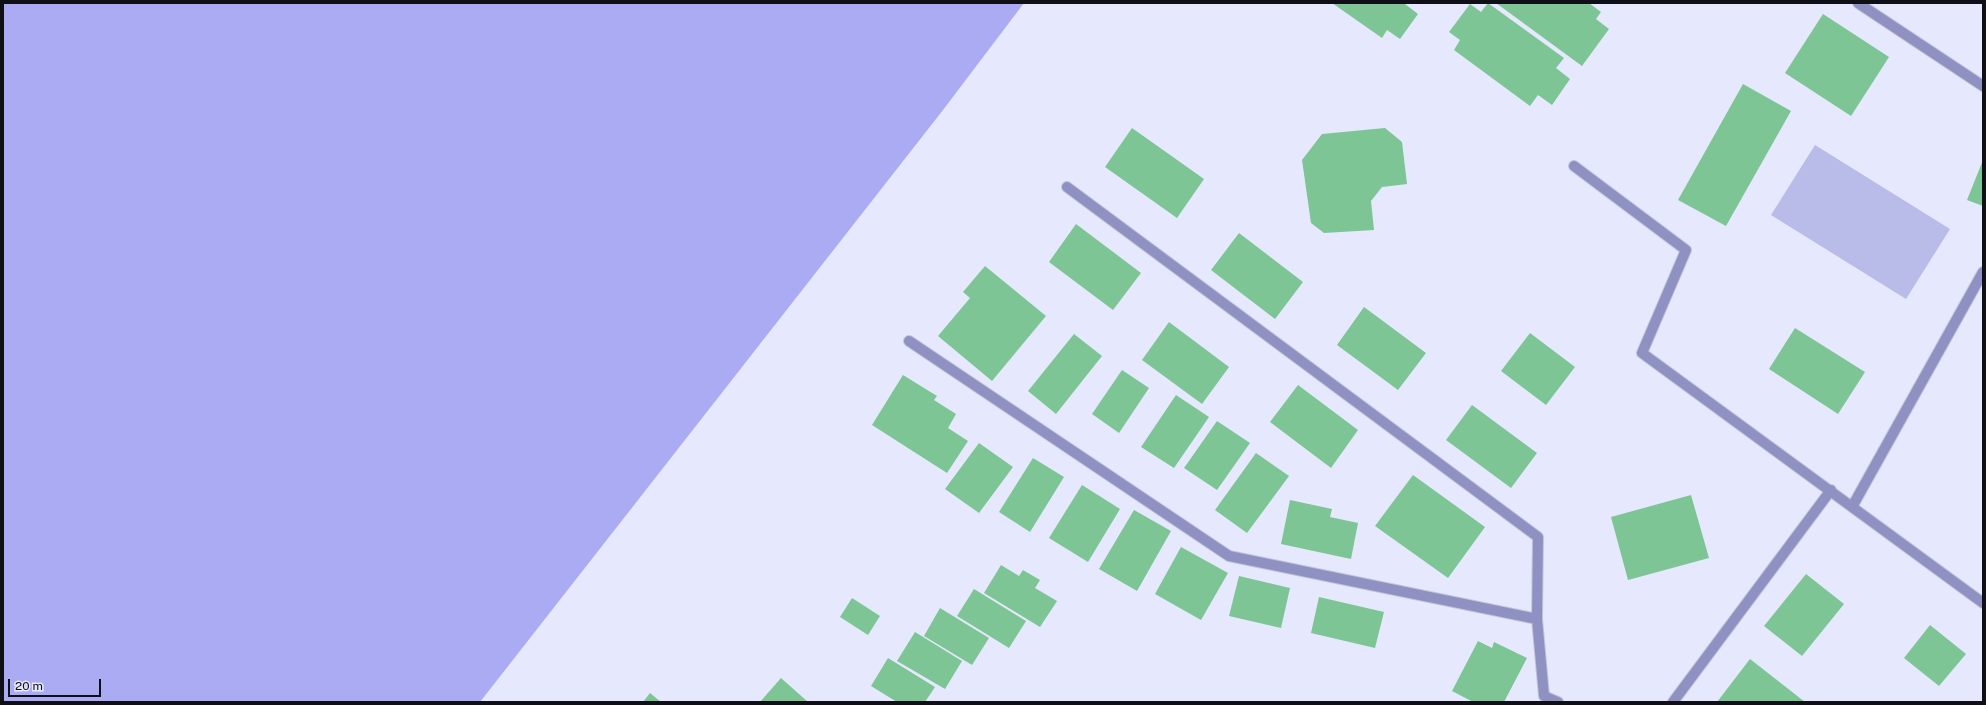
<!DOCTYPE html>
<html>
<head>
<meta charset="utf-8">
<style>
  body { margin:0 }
  #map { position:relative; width:1986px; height:705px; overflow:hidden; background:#e6e8fd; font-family:"Public Sans",sans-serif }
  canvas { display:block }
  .frame { position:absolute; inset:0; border:4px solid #0f1017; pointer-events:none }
  .scale { position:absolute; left:8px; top:679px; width:93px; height:18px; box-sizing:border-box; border:2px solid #0f1017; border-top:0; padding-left:5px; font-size:12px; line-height:14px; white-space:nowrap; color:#0f1017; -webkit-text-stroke:3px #e6e8fd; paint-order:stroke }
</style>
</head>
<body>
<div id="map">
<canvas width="1986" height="705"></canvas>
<div class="frame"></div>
<div class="scale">20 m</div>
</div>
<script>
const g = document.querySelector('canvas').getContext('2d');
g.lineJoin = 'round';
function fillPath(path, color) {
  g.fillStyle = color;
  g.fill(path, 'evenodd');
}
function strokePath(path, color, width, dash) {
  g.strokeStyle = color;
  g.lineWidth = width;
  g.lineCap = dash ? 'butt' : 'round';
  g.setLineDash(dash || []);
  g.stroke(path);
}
const green = new Path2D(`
  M1815 145 1950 229 1906 299 1771 215Z`);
const water = new Path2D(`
  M3 3H1024L943 110 480 702H3Z`);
const building = new Path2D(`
  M1332 3H1406L1405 4 1418 14 1400 39 1387 30 1382 38Z
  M1488 3 1564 58 1556 68 1570 79 1552 105 1538 95 1530 106 1454 50 1460 40 1449 32 1470 4 1481 12Z
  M1496 3H1589L1601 12 1596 19 1609 29 1582 66Z
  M1823 14 1889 57 1851 116 1785 73Z
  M1743 84 1791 111 1726 226 1678 200Z
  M1132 128 1204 179 1177 218 1105 167Z
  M1385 128 1402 142 1407 184 1382 187 1371 201 1374 230 1324 233 1311 223 1302 160 1322 134Z
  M1983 160V206L1967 200Z
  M1076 224 1141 273 1113 310 1049 262Z
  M1239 233 1303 282 1275 319 1211 270Z
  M985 266 1046 316 992 381 938 336 970 298 963 292Z
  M1364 307 1426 353 1398 390 1337 345Z
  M1169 322 1229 367 1202 404 1142 360Z
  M1795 328 1865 372 1838 414 1769 369Z
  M1530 333 1575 367 1546 405 1501 371Z
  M1074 334 1102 356 1056 414 1028 391Z
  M1122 370 1149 388 1119 433 1092 414Z
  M903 375 937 396 934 400 956 414 948 428 968 441 947 473 872 425Z
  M1298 385 1358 430 1331 468 1270 422Z
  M1176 395 1209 417 1174 468 1141 447Z
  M1472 405 1537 453 1511 488 1446 440Z
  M1217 421 1250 443 1217 490 1184 468Z
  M979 443 1013 467 979 513 945 489Z
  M1256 453 1289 476 1247 533 1215 510Z
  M1033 458 1064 477 1030 532 999 512Z
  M1413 475 1485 527 1448 578 1375 526Z
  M1082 485 1120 509 1088 562 1049 538Z
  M1691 495 1709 558 1628 580 1611 517Z
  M1290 500 1332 509 1330 517 1358 523 1351 559 1281 544Z
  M1134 510 1171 531 1137 591 1099 569Z
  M1181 547 1228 573 1201 620 1155 594Z
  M1001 565 1019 576 1023 570 1040 580 1035 588 1057 601 1040 627 984 593Z
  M1806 574 1844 604 1802 656 1764 626Z
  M1239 576 1290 588 1281 628 1229 616Z
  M974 589 1026 621 1009 648 957 616Z
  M1319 597 1384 612 1375 648 1311 633Z
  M852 598 880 616 868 635 840 617Z
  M940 608 989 638 972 665 924 636Z
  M1930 625 1966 654 1939 686 1904 658Z
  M915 632 962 661 945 689 897 661Z
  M1478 641 1492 648 1494 642 1527 658 1504 702H1473L1452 691Z
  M888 658 935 687 925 702H897L871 686Z
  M1750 659 1805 702H1717Z
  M781 678 808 702H760Z
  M650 693 661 702H643Z`);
const street = new Path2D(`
  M1858 3 1983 86
  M1574 166 1686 250 1642 353 1983 603
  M1067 187 1538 537 1537 619
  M909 341 1229 556 1537 619 1544 696 1558 702
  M1852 507 1983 272
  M1673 702 1831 490`);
fillPath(green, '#b9bbe9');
fillPath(water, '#aaabf2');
fillPath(building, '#7dc594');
strokePath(street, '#c4c5d8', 12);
strokePath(street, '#9091c3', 10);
</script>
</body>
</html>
